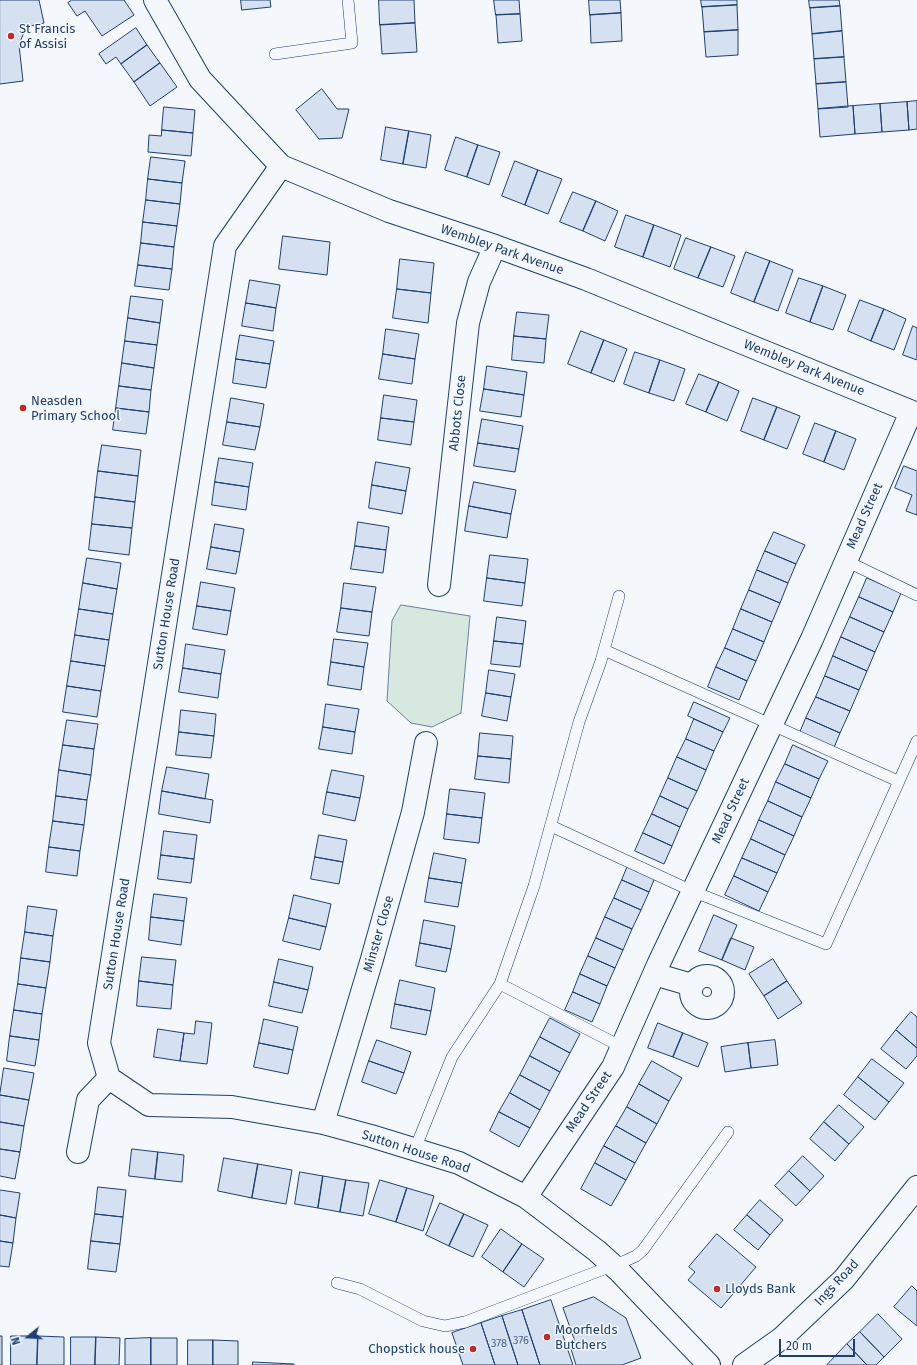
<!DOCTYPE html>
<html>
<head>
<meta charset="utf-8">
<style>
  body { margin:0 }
  #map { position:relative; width:917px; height:1365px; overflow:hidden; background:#f4f7fb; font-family:"Fira Sans",sans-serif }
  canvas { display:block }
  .north { position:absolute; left:8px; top:1317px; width:40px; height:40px; -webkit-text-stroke:3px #f4f7fb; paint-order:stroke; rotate:252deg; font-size:11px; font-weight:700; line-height:16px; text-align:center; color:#1d3f73 }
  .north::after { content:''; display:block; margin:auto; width:14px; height:18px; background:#1d3f73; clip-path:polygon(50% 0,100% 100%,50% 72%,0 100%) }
  .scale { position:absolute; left:779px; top:1339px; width:76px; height:18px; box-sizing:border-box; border:2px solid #1d3f73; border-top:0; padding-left:5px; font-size:12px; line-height:14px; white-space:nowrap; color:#1d3f73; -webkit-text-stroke:3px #f4f7fb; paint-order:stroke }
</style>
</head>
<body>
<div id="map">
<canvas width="917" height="1365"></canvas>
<div class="north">N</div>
<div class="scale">20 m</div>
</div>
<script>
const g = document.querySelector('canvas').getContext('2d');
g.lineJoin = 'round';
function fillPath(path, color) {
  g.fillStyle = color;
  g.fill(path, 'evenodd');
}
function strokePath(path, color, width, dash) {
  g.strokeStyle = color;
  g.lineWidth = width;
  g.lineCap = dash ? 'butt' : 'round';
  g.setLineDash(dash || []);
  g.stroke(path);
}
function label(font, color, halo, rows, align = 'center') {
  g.font = font + ' "Fira Sans",sans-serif';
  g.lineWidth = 3;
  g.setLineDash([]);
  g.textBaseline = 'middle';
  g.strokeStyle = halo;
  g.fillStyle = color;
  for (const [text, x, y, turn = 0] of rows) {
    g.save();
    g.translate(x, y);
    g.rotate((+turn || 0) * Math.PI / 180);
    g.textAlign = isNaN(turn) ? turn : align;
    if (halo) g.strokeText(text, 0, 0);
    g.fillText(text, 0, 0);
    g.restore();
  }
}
const green = new Path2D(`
  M401 605 470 616 461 713 432 727 411 723 387 701 392 621Z`);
const building = new Path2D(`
  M0 0H39L44 23 26 27 19 45 23 81 0 84Z
  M72 0H124L134 15 102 36 85 11 77 16 68 3Z
  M241 0H270L271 7 242 10Z
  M379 0H414L415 23 380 25Z
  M494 0H519L520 14 496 15Z
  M589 0H620L621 13 590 15Z
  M701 0H737V5L702 7Z
  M809 0H839L840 6 810 8Z
  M737 5 738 30 704 32 702 7Z
  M840 6 842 31 812 34 810 8Z
  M621 13 622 41 591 43 590 15Z
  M520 14 522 41 498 43 496 15Z
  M415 23 417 52 382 54 380 25Z
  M136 28 147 45 121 64 116 57 106 64 99 54Z
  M738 30V55L706 57 704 32Z
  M842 31 844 57 814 59 812 34Z
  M147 45 160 63 134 82 121 64Z
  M844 57 846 82 816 84 814 59Z
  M160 63 177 87 150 106 134 82Z
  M846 82 848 107 818 109 816 84Z
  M322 89 337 109H349L342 138 319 139 296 110Z
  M917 101V129L909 130 907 102Z
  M907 102 909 130 882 132 880 104Z
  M880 104 882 132 855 134 853 106Z
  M853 106 855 134 820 137 818 109Z
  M164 107 195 110 193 133 162 130Z
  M386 127 409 131 403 164 381 160Z
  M162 130 193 133 191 156 148 152 149 135 161 136Z
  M409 131 431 135 426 168 403 164Z
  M456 137 478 145 467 177 445 170Z
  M478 145 500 152 489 185 467 177Z
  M151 157 185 161 182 183 148 179Z
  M515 161 538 170 525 205 502 196Z
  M538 170 562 179 548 214 525 205Z
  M148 179 182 183 180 204 146 200Z
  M573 192 596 201 583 231 560 222Z
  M146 200 180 204 177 226 143 222Z
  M596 201 618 211 605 241 583 231Z
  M626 215 654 225 643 257 615 247Z
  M143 222 177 226 174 247 141 243Z
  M654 225 681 235 670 267 643 257Z
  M283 236 330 242 327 275 279 269Z
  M686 238 711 247 698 278 674 269Z
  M141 243 174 247 172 269 138 265Z
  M711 247 735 256 723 287 698 278Z
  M746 252 770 261 754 302 731 293Z
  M400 259 434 263 431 293 397 289Z
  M770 261 793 270 778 311 754 302Z
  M138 265 172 269 169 290 135 286Z
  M799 278 823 286 810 322 786 313Z
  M250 280 280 285 276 308 246 303Z
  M823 286 846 295 833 330 810 322Z
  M397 289 431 293 428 323 393 318Z
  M131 296 163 300 160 323 128 318Z
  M860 300 884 309 871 341 848 331Z
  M246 303 276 308 273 331 242 326Z
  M884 309 906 319 894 350 871 341Z
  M517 312 549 315 546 339 514 336Z
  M128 318 160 323 157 345 125 341Z
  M913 326 917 328V360L903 355Z
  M386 329 419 334 415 359 383 354Z
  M581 331 604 340 591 373 568 364Z
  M240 335 274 341 270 364 236 359Z
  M514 336 546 339 544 363 512 360Z
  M604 340 627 349 614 382 591 373Z
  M125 341 157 345 154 368 122 363Z
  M635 352 660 360 649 393 624 384Z
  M383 354 415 359 412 384 379 379Z
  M236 359 270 364 266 388 233 383Z
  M660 360 685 369 674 401 649 393Z
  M122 363 154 368 151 390 119 386Z
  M487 366 527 372 524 395 484 389Z
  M699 374 719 382 706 412 686 404Z
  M719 382 739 391 727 421 706 412Z
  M119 386 151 390 149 412 116 408Z
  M484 389 524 395 521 417 480 411Z
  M384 395 417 400 414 422 381 418Z
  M231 398 264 404 260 427 227 422Z
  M753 398 777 407 764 440 741 431Z
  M777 407 800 416 787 449 764 440Z
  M116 408 149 412 146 434 113 430Z
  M381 418 414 422 411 445 378 440Z
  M482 419 523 426 519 449 478 443Z
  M227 422 260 427 255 450 223 445Z
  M815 423 836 431 824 462 803 454Z
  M836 431 856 439 844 470 824 462Z
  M478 443 519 449 515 472 474 466Z
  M102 445 141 450 138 476 98 471Z
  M219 458 253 463 249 487 215 482Z
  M376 462 410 468 406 491 372 485Z
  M904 466 917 471V515L906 511 912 495 895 488Z
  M98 471 138 476 135 502 95 497Z
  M215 482 249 487 246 510 212 505Z
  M474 482 516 490 511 514 469 506Z
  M372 485 406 491 402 514 369 508Z
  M95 497 135 502 132 528 92 524Z
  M469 506 511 514 507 538 465 531Z
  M358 522 389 527 386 550 355 546Z
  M92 524 132 528 129 555 89 550Z
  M215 524 244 529 240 552 211 547Z
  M774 532 805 545 796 564 765 551Z
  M355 546 386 550 383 573 351 569Z
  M211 547 240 552 236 574 207 569Z
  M765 551 796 564 788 583 757 570Z
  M490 555 528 559 525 583 487 578Z
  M87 558 121 563 117 589 83 583Z
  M757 570 788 583 780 603 749 590Z
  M487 578 525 583 522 606 484 601Z
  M867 578 901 593 893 612 859 597Z
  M201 582 235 588 231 611 197 606Z
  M83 583 117 589 113 614 79 609Z
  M344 583 376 587 372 612 341 608Z
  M749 590 780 603 772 622 741 609Z
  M859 597 893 612 884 632 850 617Z
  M197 606 231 611 227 635 193 629Z
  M341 608 372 612 369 636 337 632Z
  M79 609 113 614 109 640 75 635Z
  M741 609 772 622 764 642 733 629Z
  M497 617 526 621 523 644 494 641Z
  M850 617 884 632 875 652 841 637Z
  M733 629 764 642 756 661 725 648Z
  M75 635 109 640 105 666 71 661Z
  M841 637 875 652 867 671 833 656Z
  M334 639 368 643 364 667 331 662Z
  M494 641 523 644 520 667 491 664Z
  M186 644 225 650 221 674 183 668Z
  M725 648 756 661 747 681 716 667Z
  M833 656 867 671 859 690 825 676Z
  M71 661 105 666 101 691 67 686Z
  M331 662 364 667 361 690 328 685Z
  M716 667 747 681 739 700 708 687Z
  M183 668 221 674 218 698 179 692Z
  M489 670 515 674 511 697 486 693Z
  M825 676 859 690 850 711 816 697Z
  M67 686 101 691 97 717 63 712Z
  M486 693 511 697 507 721 482 716Z
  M816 697 850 711 840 733 806 718Z
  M694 702 730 718 723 732 688 716Z
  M326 704 359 709 355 732 323 727Z
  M181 710 216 714 214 736 179 732Z
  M806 718 840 733 833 750 799 735Z
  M694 719 723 732 714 751 686 739Z
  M67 720 98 724 94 749 63 745Z
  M323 727 355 732 352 754 319 749Z
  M179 732 214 736 211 758 176 755Z
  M480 733 513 736 511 759 478 756Z
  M686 739 714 751 706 770 677 757Z
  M63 745 94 749 91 775 59 770Z
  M793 745 828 761 819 779 785 764Z
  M478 756 511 759 509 783 475 779Z
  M677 757 706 770 697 791 668 778Z
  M785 764 819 779 811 798 776 782Z
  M167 767 209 774 205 799 162 791Z
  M59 770 91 775 87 800 56 796Z
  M332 770 364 776 360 798 327 792Z
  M668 778 697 791 688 809 660 796Z
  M776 782 811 798 802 817 768 801Z
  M450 789 485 793 482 818 447 814Z
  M162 791 213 800 210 823 159 814Z
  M327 792 360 798 355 821 323 814Z
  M56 796 87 800 84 825 53 821Z
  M660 796 688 809 680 827 652 814Z
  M768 801 802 817 794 836 759 820Z
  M447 814 482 818 479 843 444 839Z
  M652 814 680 827 672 846 643 833Z
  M759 820 794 836 785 855 751 839Z
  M53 821 84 825 80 851 49 847Z
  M164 831 197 835 194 859 161 855Z
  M643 833 672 846 664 864 635 851Z
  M319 835 347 840 343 862 315 857Z
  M751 839 785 855 777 873 742 858Z
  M49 847 80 851 77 876 46 872Z
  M434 853 466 859 462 883 429 878Z
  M161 855 194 859 191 883 158 879Z
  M315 857 343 862 339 884 311 879Z
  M742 858 777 873 768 892 734 876Z
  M629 863 656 875 649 892 622 880Z
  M734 876 768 892 759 911 725 895Z
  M429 878 462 883 458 907 425 902Z
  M622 880 649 892 641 910 614 898Z
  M154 894 187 898 184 921 151 917Z
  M294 895 331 904 326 927 289 918Z
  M614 898 641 910 632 929 605 917Z
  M28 906 57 910 53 936 25 932Z
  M714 915 737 925 722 960 699 951Z
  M151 917 184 921 181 945 149 940Z
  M605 917 632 929 623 950 596 938Z
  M289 918 326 927 320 950 283 941Z
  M424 920 455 926 451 949 420 943Z
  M25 932 53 936 50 962 21 958Z
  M596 938 623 950 615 968 588 956Z
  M731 938 754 947 745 970 722 960Z
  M420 943 451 949 446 972 416 966Z
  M588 956 615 968 607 986 580 974Z
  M142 957 176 960 173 985 139 981Z
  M21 958 50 962 46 988 18 984Z
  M279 959 313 967 308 990 274 982Z
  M773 959 787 981 764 996 749 974Z
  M580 974 607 986 600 1004 573 992Z
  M400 980 435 988 431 1011 395 1004Z
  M139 981 173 985 171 1009 137 1006Z
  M787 981 802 1003 778 1019 764 996Z
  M274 982 308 990 302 1013 269 1006Z
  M18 984 46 988 42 1014 14 1010Z
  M573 992 600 1004 592 1022 565 1010Z
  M395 1004 431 1011 426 1035 391 1028Z
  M14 1010 42 1014 39 1040 10 1036Z
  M911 1012 917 1017V1048L896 1030Z
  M550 1018 580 1034 570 1053 540 1037Z
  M264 1019 298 1027 293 1050 259 1043Z
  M196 1021 212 1023 207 1064 180 1061 184 1033 194 1034Z
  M658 1023 683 1033 673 1057 648 1048Z
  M158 1029 184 1033 180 1061 154 1057Z
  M896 1030 917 1048V1056L906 1069 881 1049Z
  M683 1033 708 1043 698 1067 673 1057Z
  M10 1036 39 1040 35 1066 7 1061Z
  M540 1037 570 1053 560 1072 530 1056Z
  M377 1040 411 1052 404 1073 369 1061Z
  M775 1040 778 1065 751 1068 748 1043Z
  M259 1043 293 1050 288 1074 254 1067Z
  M748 1043 751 1068 725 1072 721 1047Z
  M530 1056 560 1072 550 1091 520 1075Z
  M872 1059 904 1083 889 1102 858 1077Z
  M369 1061 404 1073 396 1094 362 1082Z
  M652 1061 682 1078 669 1101 639 1084Z
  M4 1068 34 1073 29 1100 0 1095Z
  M520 1075 550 1091 540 1110 510 1093Z
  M858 1077 889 1102 875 1120 844 1095Z
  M639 1084 669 1101 657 1124 627 1107Z
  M510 1093 540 1110 530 1128 499 1112Z
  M0 1095 29 1100 24 1126 0 1122Z
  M839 1105 864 1127 849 1144 824 1122Z
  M627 1107 657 1124 646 1143 616 1126Z
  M499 1112 530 1128 519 1147 490 1131Z
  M0 1122 24 1126 20 1152 0 1149Z
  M824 1122 849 1144 835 1161 810 1139Z
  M616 1126 646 1143 635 1163 604 1146Z
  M604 1146 635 1163 626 1180 595 1163Z
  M0 1149 20 1152 15 1179 0 1176Z
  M132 1149 158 1152 155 1179 129 1176Z
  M158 1152 184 1155 182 1182 155 1179Z
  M803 1156 824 1176 810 1191 789 1171Z
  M224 1158 258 1164 252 1198 218 1191Z
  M595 1163 626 1180 611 1206 581 1189Z
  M258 1164 292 1170 286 1204 252 1198Z
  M789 1171 810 1191 796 1206 775 1186Z
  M300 1172 323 1176 318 1208 295 1204Z
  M323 1176 346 1180 340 1212 318 1208Z
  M346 1180 369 1183 363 1216 340 1212Z
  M380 1180 407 1188 396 1222 369 1214Z
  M98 1187 126 1190 123 1217 95 1214Z
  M407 1188 434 1196 423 1231 396 1222Z
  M0 1190 20 1193 16 1218 0 1215Z
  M760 1200 783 1220 770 1235 747 1215Z
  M440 1203 464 1214 449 1246 426 1235Z
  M95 1214 123 1217 120 1244 91 1241Z
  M464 1214 488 1225 473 1257 449 1246Z
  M0 1215 16 1218 13 1243 0 1241Z
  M747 1215 770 1235 758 1250 734 1230Z
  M501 1229 522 1244 503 1272 482 1257Z
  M717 1234 756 1267 721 1308 688 1280 695 1272 689 1267Z
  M0 1241 13 1243 9 1267 0 1266Z
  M91 1241 120 1244 116 1272 88 1269Z
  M522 1244 544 1259 524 1287 503 1272Z
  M912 1286 917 1291V1326L894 1307Z
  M594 1297 626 1318 641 1358 622 1365H576L571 1349 577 1347 563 1308Z
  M551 1300 573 1365H540L522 1310Z
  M522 1310 540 1365H518L502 1316Z
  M878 1314 902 1339 884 1357 860 1332Z
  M502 1316 518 1365H495L481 1323Z
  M481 1323 495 1365H463L452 1333Z
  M860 1332 884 1357 876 1365H867L847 1344Z
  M0 1336H2V1365H0Z
  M11 1336H38L37 1365H11Z
  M38 1336 64 1337V1365H37Z
  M71 1337H96L95 1365H71Z
  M96 1337 120 1338 119 1365H95Z
  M151 1338V1365H125V1339Z
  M151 1338H177V1365H151Z
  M188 1340H213V1365H188Z
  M213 1340 238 1341V1365H213Z
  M847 1344 867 1365H827Z
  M253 1362 294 1364V1365H253Z`);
const service = new Path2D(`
  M275 54 352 43 348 0
  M846 561 917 595
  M604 650 898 781
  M551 826 692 891 826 944 917 741
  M500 984 622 1047
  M415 1149 452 1057 500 984 534 886 579 722 601 661 619 596
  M337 1283 360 1289 423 1321 445 1326 465 1322 625 1261 636 1256 643 1250 728 1132`);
const minor = new Path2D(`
  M155 0 200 79 281 166 389 211 495 246 586 279 917 414
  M281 166 225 246 99 1043 109 1078 149 1105 232 1107 323 1123 371 1136 459 1163 526 1197 597 1251 618 1270 709 1365
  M439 585 468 323 479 282 495 246
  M654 974 692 985
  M691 992a16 16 0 1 1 32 0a16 16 0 1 1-32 0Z
  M323 1123 372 959 413 812 426 743
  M78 1152 88 1100 109 1078
  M526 1197 613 1067 658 965 812 639 911 412
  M744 1365 782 1338 844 1279 917 1187`);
const markers = [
  [11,36,4,"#c62828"],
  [23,408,4,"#c62828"],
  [717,1289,4,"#c62828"],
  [547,1337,4,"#c62828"],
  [473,1349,4,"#c62828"]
];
const numberNames = [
  ["376",521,1341],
  ["378",499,1344]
];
const poiNames = [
  ["St Francis",19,29],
  ["of Assisi",19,44],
  ["Neasden",31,401],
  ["Primary School",31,416],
  ["Lloyds Bank",725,1289],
  ["Moorfields",555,1330],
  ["Butchers",555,1345],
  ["Chopstick house",465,1349,"right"]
];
const streetNames = [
  ["Wembley Park Avenue",502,250,19],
  ["Wembley Park Avenue",804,368,22],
  ["Abbots Close",458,413,-84],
  ["Mead Street",865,516,-66],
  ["Sutton House Road",167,614,-81],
  ["Mead Street",731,811,-65],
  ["Sutton House Road",117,934,-81],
  ["Minster Close",379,934,-74],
  ["Mead Street",589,1102,-56],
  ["Sutton House Road",416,1152,18],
  ["Ings Road",837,1283,-47]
];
fillPath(green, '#d7e8df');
strokePath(green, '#687fa3', 1);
fillPath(building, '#d5e0f0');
strokePath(building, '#1d3f73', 1);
strokePath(service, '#1d3f73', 12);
strokePath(minor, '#1d3f73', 24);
strokePath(service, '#f4f7fb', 11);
strokePath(minor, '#f4f7fb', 22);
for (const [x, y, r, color] of markers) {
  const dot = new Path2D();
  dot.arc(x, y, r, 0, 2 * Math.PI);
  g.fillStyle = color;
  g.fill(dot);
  strokePath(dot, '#f4f7fb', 1.5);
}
label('11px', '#4b6792', null, numberNames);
label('13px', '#1d3f73', '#f4f7fb', poiNames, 'left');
label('13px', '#1d3f73', '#f4f7fb', streetNames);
</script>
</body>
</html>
